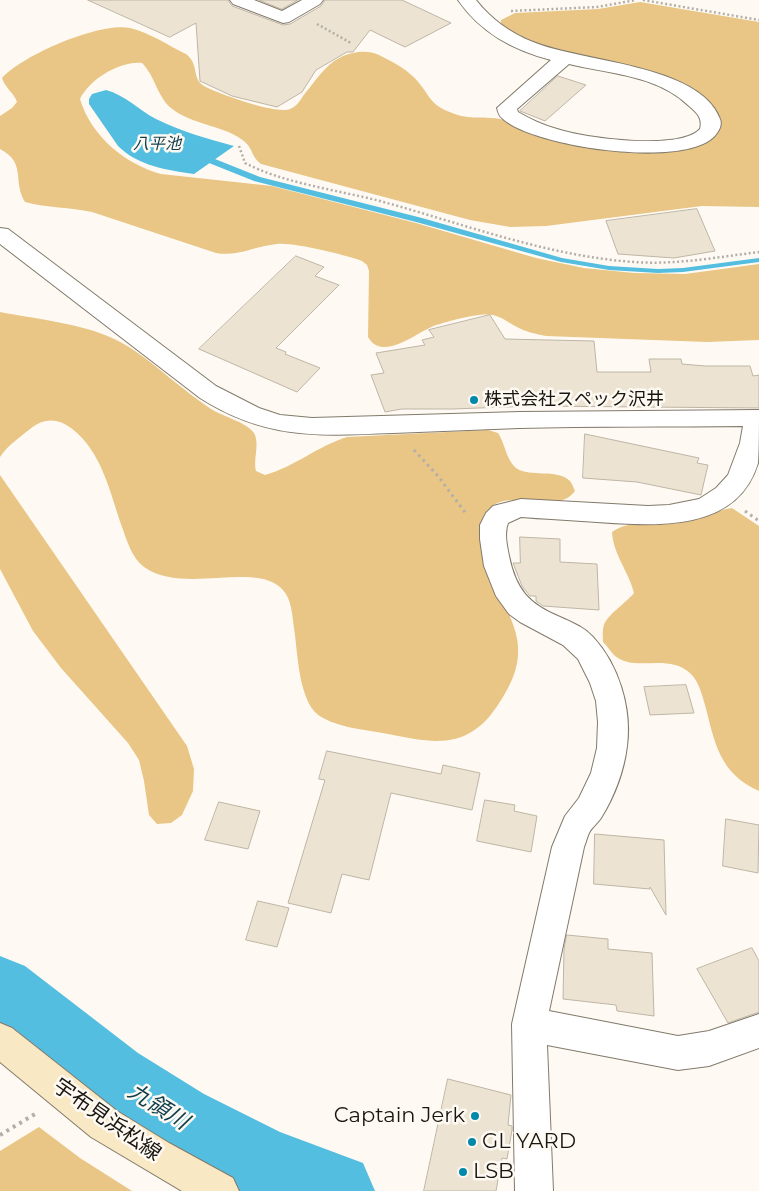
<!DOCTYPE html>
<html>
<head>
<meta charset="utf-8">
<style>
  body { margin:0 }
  canvas { display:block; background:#fefaf3 }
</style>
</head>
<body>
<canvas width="759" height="1191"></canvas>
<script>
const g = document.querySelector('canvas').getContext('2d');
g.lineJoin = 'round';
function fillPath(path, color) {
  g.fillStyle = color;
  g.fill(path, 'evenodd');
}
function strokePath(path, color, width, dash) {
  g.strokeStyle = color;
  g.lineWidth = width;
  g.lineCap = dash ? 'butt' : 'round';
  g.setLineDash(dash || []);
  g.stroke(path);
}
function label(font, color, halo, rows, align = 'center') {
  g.font = font + ' Montserrat,"Noto Sans JP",sans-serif';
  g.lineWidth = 5;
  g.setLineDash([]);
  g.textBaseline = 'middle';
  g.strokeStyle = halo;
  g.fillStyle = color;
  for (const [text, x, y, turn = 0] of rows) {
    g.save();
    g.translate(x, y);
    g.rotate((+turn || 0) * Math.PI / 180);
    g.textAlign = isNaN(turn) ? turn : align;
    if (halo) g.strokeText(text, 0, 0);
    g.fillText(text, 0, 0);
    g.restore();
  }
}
const green = new Path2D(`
  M640 2 759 22V207L702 206 546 226 510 227 470 220 261 164C252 158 253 149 245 142 228 126 191 125 171 108 157 96 155 76 142 63 120 61 90 79 80 99 91 136 125 164 161 174L272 186 416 223 536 258 584 268 634 273 685 274 759 264V340L707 342 546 336C536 334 526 332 517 327 509 323 502 317 493 315 479 312 450 321 436 325 418 331 383 363 368 337L369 271 367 265 362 261C346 255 293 242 277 244 255 246 238 257 216 253L92 212C70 207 47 208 25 202 12 181 27 163 0 149V116L12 108 17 102C14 93 5 88 2 78 23 55 99 22 130 28 149 32 169 46 186 54 200 65 191 78 204 86 216 93 277 115 290 109 296 107 300 101 303 96 318 78 330 57 353 53 361 51 371 51 379 55 393 62 409 70 419 83 427 92 430 102 441 108 468 122 474 115 500 119 521 123 540 136 560 142 589 150 676 157 703 145 710 141 714 136 719 130L694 92 531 44 501 26V20L515 13 598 9Z
  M0 312C40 320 94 324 129 347 157 365 182 390 211 409 222 416 248 423 254 433 260 444 253 459 256 471L265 475C294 467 318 446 347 437L488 430 498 433C505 443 506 460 516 468 531 478 556 468 570 481 572 483 574 489 575 491 555 518 507 483 485 513 479 523 482 533 483 543 485 557 486 571 491 584 494 593 502 601 507 610 523 643 522 666 503 697 495 710 486 723 473 731 449 747 419 740 393 735 370 730 343 729 323 718 298 706 298 653 294 628 292 615 292 599 282 589 255 561 183 595 144 567 132 558 127 541 122 527 110 493 102 451 71 428 57 418 44 418 30 429 19 438 8 445 0 457Z
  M0 475 187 746 194 769 193 791 182 815 171 823 157 824 149 815 144 781 139 760 128 743 61 668 33 631 0 569Z
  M732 508 759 526V791C719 773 715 743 705 705 702 695 699 682 691 674 668 652 636 673 615 656 611 652 607 646 603 642 603 637 602 630 604 625 607 615 626 603 634 593 629 572 613 554 612 532 631 518 657 527 680 523 698 521 714 510 732 508Z
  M39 1127 80 1158 132 1191H0V1151Z`);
const water = new Path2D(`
  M106 90C125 95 139 110 156 119 180 131 208 139 234 146L194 174C167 170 138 166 118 146L89 104V99L92 94Z`);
const stream = new Path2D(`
  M209 159H215L260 177 422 218 562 258 609 266 658 269 683 268 759 258V262L683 272 658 273 609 270 561 262 416 222 254 181 209 163Z`);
const river = new Path2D(`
  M0 956 25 966 138 1053 204 1094 280 1132 363 1163 375 1191H235L175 1162 101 1118 53 1080 0 1036Z`);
const building = new Path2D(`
  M88 0H228L232 6 283 25 290 24 321 6 325 0H402L451 23 405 47 370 30 353 52H347L316 70 302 92 277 107 232 96 200 81 196 23 170 37Z
  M259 0H298L282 9Z
  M558 76 586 85 545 121 520 111Z
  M697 209 715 251 674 258 618 254 606 221Z
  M296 256 324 267 315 276 339 285 276 348 286 352 285 354 320 368 297 392 199 349Z
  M490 315 505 339 594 341 597 372H651L649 359H681L682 364 705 366H750L753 376 759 375V408L532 406 453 409H402L385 412 371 375 384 373 376 353 425 345 422 340 434 337 429 330Z
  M585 434 699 458 697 463 708 465 701 495 637 482 583 478Z
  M520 537 560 539V562L597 564 599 610 543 606 536 601V596H530L522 586 513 563H520Z
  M686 685 694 713 650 715 644 687Z
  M327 751 441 774 443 765 480 773 472 810 391 793 369 880 342 874 331 913 288 903 325 780 319 779Z
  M485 800 515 805 514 811 537 816 531 852 477 841Z
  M219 802 260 811 248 849 205 840Z
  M726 819 759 825 758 873 723 866Z
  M595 834 664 840 666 915 650 887V889L594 884Z
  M258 901 289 908 277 947 246 940Z
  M567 935 608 939V949L652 953 654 1016 617 1011 616 1005 563 999 564 950Z
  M752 948 759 961V1012L728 1023 697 969Z
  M448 1079 511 1095 508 1125 512 1126V1130L507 1159 502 1158 496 1191H424Z`);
const pathFar2 = new Path2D(`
  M643 0 759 20
  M511 11 597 7 636 0
  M317 24 351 43
  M239 146 245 163C283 183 337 190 380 201 464 224 547 256 634 262 676 265 718 257 759 252`);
const pathFar1 = new Path2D(`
  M414 450 438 476 467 515
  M745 511 759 521`);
const path = new Path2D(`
  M0 1135 35 1114`);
const minor = new Path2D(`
  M230 0H254L282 11 302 0H323L320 4 289 22 283 23 233 4Z
  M458 0H476C491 19 510 33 533 42 580 62 700 64 720 119 722 124 720 129 717 133 693 171 531 147 502 118 499 116 498 112 497 108L551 60C513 50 481 33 458 0ZM569 64C610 74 657 75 689 106 697 113 703 118 700 129 680 151 584 138 557 129 543 125 530 119 518 112L517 109Z
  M0 228 8 229 216 386 259 408 280 415 312 418 520 412 759 410C759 424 759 450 758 463 737 533 655 526 597 522 572 520 546 519 521 517L508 523C504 533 507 546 509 556 516 590 529 604 560 617 571 622 584 627 593 637 619 665 632 709 627 746 624 771 614 797 601 818 598 823 592 827 589 833 587 837 586 842 584 847L549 1011 678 1036 709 1031 759 1014V1048L709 1066 678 1070 547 1045 553 1191H515L512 1024 552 847 565 816 579 798 591 773 597 748 598 722 596 701 590 683 578 659 563 645 520 622 509 614 496 596 484 566 480 539V525L486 513 493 506 521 499 648 506 669 505 699 499 716 488 728 475 740 443 743 426C668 427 593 426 519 428 477 430 435 431 393 433 318 436 266 440 200 398L0 244Z`);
const secondary = new Path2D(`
  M0 1023 12 1028 117 1111 169 1143 233 1178 239 1191H182L91 1137 0 1062Z`);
const markers = [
  [474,400,5,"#0289aa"],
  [475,1116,5,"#0289aa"],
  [472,1142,5,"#0289aa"],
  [463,1172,5,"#0289aa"]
];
const farWaternames = [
  ["八平池",157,144]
];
const poiNames = [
  ["株式会社スペック沢井",484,400]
];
const nearPoinames = [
  ["Captain Jerk",465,1116,"right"],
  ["GL YARD",482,1142],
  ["LSB",473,1172]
];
const nearStreetnames = [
  ["宇布見浜松線",107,1120,35]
];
const nearWaternames = [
  ["九領川",158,1107,32]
];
fillPath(green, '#e9c685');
fillPath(water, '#54bee0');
fillPath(stream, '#54bee0');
fillPath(river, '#54bee0');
fillPath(building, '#ece3d2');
strokePath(building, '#beb5a5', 1);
strokePath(minor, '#827a6b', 2);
strokePath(secondary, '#827a6b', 2);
strokePath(pathFar2, '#b3afa8', 2.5, [2, 2.5]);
strokePath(pathFar1, '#b3afa8', 3, [2.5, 4]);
strokePath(path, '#b3afa8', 4, [3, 4.5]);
fillPath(minor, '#fff');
fillPath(secondary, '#f9e8c4');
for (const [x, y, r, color] of markers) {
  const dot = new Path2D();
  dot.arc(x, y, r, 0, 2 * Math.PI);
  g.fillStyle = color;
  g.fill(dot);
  strokePath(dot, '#fefaf3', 2);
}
label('italic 16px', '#0e3e4c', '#fefaf3', farWaternames);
label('18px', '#191610', '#fefaf3', poiNames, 'left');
label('21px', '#191610', '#fefaf3', nearPoinames, 'left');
label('21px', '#191610', '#fefaf3', nearStreetnames);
label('italic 22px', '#0e3e4c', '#fefaf3', nearWaternames);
</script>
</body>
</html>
